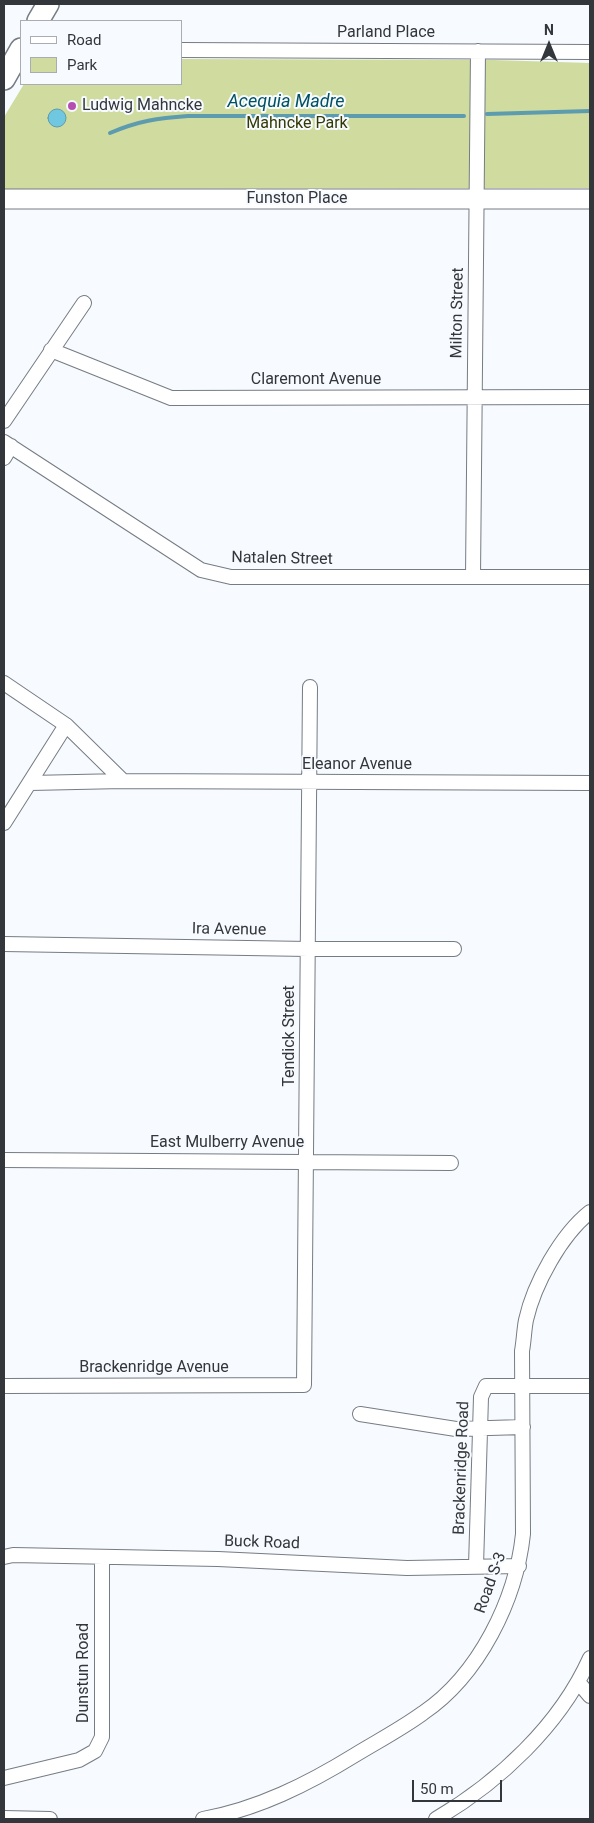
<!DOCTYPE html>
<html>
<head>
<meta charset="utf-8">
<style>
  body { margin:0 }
  #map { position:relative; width:594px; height:1823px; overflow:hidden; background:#f7fafe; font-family:Roboto,sans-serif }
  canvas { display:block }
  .frame { position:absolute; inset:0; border:5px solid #33363a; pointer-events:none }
  .legend { position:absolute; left:20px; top:20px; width:162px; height:65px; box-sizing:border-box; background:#f7fafe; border:1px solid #a9acb0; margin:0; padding:6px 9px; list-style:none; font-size:15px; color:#33363a }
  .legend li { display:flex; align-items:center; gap:10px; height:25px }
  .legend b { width:25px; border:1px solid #a9acb0 }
  .north { position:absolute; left:524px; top:20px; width:50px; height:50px; -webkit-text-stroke:4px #f7fafe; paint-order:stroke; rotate:0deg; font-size:14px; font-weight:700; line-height:20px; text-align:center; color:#33363a }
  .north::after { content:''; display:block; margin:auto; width:18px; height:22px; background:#33363a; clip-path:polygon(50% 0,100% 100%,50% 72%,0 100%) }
  .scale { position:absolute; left:412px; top:1780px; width:90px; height:22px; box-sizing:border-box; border:2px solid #33363a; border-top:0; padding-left:6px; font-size:15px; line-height:18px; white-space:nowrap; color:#33363a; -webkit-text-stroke:4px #f7fafe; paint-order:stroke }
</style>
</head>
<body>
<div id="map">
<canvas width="594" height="1823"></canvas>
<div class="frame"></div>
<ul class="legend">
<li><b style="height:6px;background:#fff"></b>Road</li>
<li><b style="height:14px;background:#cfdb9f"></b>Park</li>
</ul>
<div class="north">N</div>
<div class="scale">50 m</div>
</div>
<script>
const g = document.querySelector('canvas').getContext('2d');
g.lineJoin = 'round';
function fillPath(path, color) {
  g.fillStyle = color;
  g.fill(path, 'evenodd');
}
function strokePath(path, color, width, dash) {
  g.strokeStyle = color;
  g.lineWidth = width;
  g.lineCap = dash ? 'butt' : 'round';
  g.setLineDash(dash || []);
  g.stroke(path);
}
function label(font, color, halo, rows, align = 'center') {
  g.font = font + ' Roboto,sans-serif';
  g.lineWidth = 4;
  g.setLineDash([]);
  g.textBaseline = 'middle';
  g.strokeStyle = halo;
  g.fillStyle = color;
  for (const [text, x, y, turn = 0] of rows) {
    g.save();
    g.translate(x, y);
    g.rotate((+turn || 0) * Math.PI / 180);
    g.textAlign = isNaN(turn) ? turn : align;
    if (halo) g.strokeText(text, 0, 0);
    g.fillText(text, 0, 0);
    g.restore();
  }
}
const green = new Path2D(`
  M181 59 493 60 590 63V188L4 189V117L24 84H181Z`);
const water = new Path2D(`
  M48 118a9 9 0 1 1 18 0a9 9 0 1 1-18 0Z`);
const stream = new Path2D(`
  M487 114 590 111
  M110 133C138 121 158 118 188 116H464`);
const street = new Path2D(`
  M181 50 590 52
  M51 350 171 398 590 397
  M4 421 84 303
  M4 442 201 570 231 577H590
  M4 458 11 446
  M473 576 478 51
  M4 683 66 725 123 781 590 783
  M30 783 123 781
  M4 823 66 725
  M4 944 308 949H454
  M4 1160 451 1163
  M4 1386 304 1385 310 687
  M360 1414 456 1429 523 1427
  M4 1557 13 1555 218 1559 407 1568 519 1566
  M476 1566 481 1397 486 1386H590
  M579 1683 590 1696
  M4 1778 79 1760 95 1751 102 1737V1557
  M4 1818 50 1819
  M203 1819C258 1809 308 1784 355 1755 378 1741 401 1729 423 1713 479 1675 516 1600 523 1534L522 1351C524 1340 524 1330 526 1320 534 1284 561 1235 590 1212
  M436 1819C499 1782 560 1725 590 1658`);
const secondary = new Path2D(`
  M4 199H590`);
const primary = new Path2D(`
  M38 21 48 4
  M4 79 21 49`);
const markers = [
  [72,106,5,"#b54eb1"]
];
const streetNames = [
  ["Parland Place",386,33],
  ["Funston Place",297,199],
  ["Milton Street",458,313,-89],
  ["Claremont Avenue",316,380],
  ["Natalen Street",282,559,1],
  ["Eleanor Avenue",357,765],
  ["Ira Avenue",229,930,1],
  ["Tendick Street",290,1036,-90],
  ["East Mulberry Avenue",227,1143],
  ["Brackenridge Avenue",154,1368],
  ["Brackenridge Road",462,1468,-88],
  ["Buck Road",262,1543,2],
  ["Road S-3",491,1583,-70],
  ["Dunstun Road",84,1673,-90]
];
const poiNames = [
  ["Ludwig Mahncke",82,106]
];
const parkNames = [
  ["Mahncke Park",297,124]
];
const waterNames = [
  ["Acequia Madre",286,102]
];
fillPath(green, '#cfdb9f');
fillPath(water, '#6fc7e0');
strokePath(water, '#5d9cae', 1);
strokePath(stream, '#5d9cae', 4);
strokePath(street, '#757c84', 16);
strokePath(secondary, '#757c84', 21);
strokePath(primary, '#757c84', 24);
strokePath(street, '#fff', 14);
strokePath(secondary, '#fff', 19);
strokePath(primary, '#fff', 21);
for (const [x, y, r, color] of markers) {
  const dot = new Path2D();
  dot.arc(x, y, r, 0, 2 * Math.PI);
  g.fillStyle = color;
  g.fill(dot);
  strokePath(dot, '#f7fafe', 2);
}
label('16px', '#33363a', '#f7fafe', streetNames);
label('16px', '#33363a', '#f7fafe', poiNames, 'left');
label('16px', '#323903', '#f7fafe', parkNames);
label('italic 18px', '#005163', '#f7fafe', waterNames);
</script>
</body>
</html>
